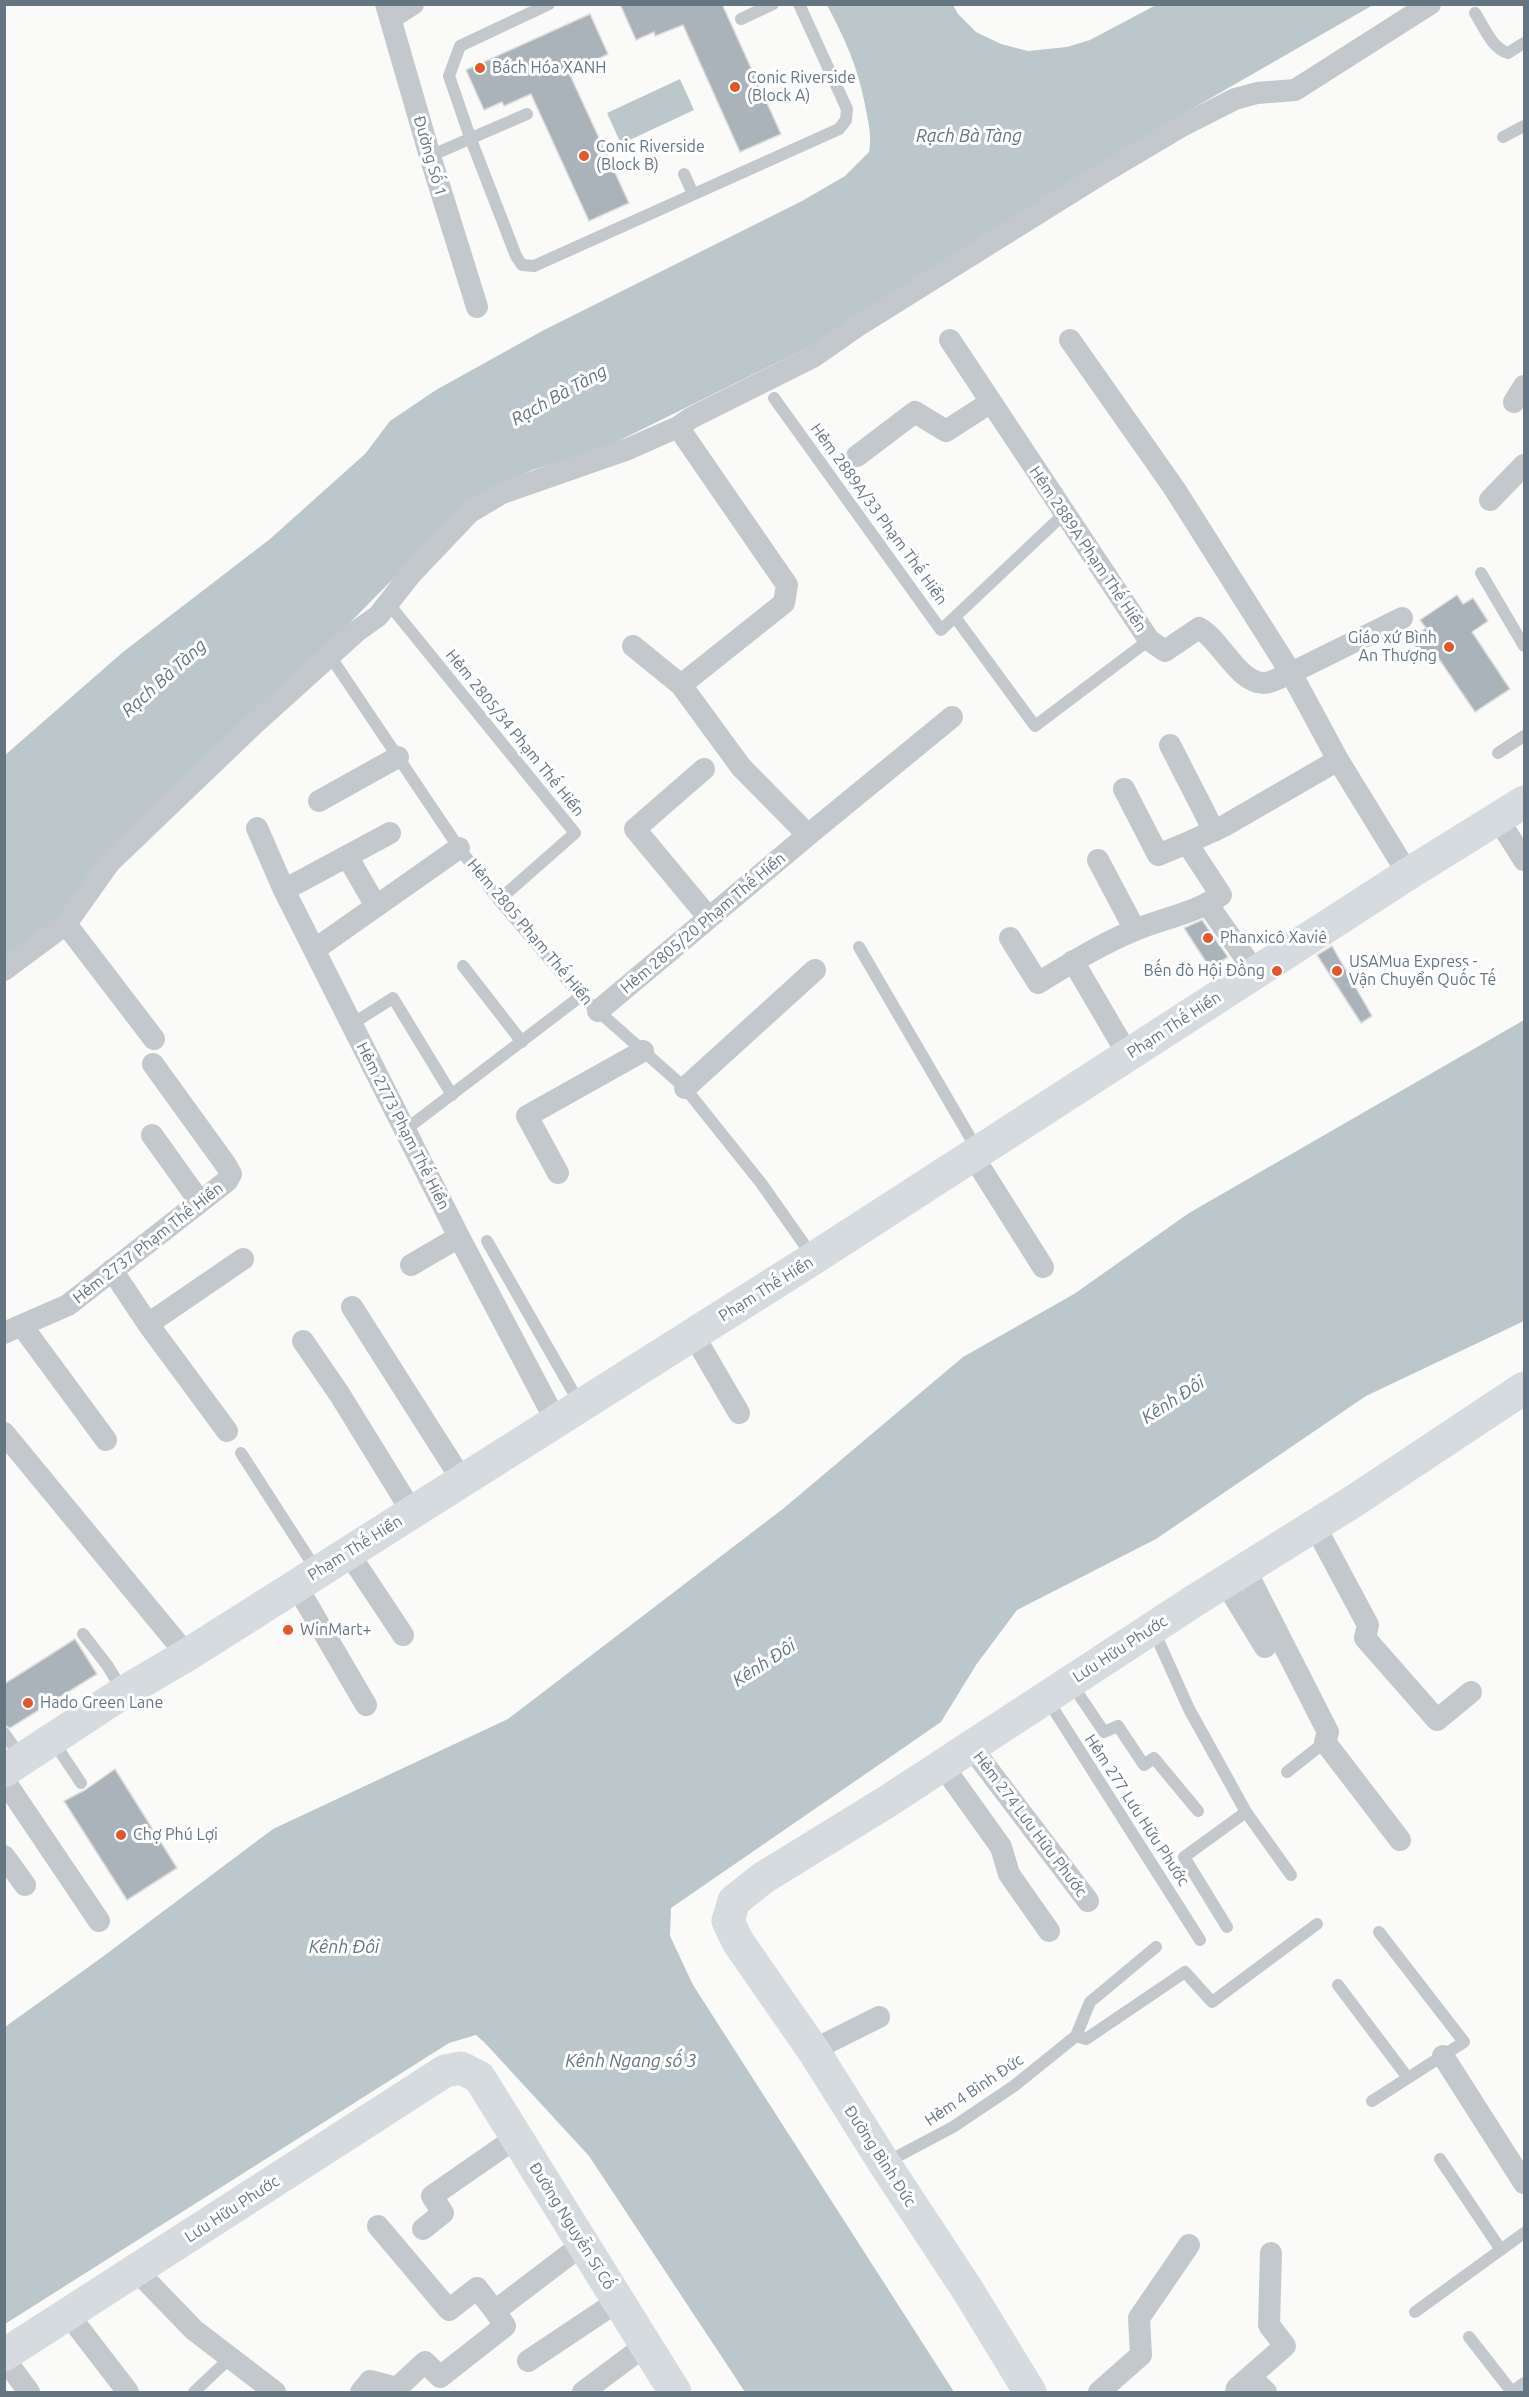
<!DOCTYPE html>
<html>
<head>
<meta charset="utf-8">
<style>
  body { margin:0 }
  #map { position:relative; width:1529px; height:2397px; overflow:hidden; background:#fafaf8; font-family:Ubuntu,sans-serif }
  canvas { display:block }
  .frame { position:absolute; inset:0; border:6px solid #657683; pointer-events:none }
</style>
</head>
<body>
<div id="map">
<canvas width="1529" height="2397"></canvas>
<div class="frame"></div>
</div>
<script>
const g = document.querySelector('canvas').getContext('2d');
g.lineJoin = 'round';
function fillPath(path, color) {
  g.fillStyle = color;
  g.fill(path, 'evenodd');
}
function strokePath(path, color, width, dash) {
  g.strokeStyle = color;
  g.lineWidth = width;
  g.lineCap = dash ? 'butt' : 'round';
  g.setLineDash(dash || []);
  g.stroke(path);
}
function label(font, color, halo, rows, align = 'center') {
  g.font = font + ' Ubuntu,sans-serif';
  g.lineWidth = 6;
  g.setLineDash([]);
  g.textBaseline = 'middle';
  g.strokeStyle = halo;
  g.fillStyle = color;
  for (const [text, x, y, turn = 0] of rows) {
    g.save();
    g.translate(x, y);
    g.rotate((+turn || 0) * Math.PI / 180);
    g.textAlign = isNaN(turn) ? turn : align;
    if (halo) g.strokeText(text, 0, 0);
    g.fillText(text, 0, 0);
    g.restore();
  }
}
const water = new Path2D(`
  M827 5H953L958 14 976 32 1001 44 1028 51 1067 47 1090 40 1156 5H1373L1148 134 821 341 598 451 532 470 479 497 386 586 52 926 5 961 4 756 123 652 270 539 365 454 390 421 436 390 544 330 802 201 845 176 869 152C872 135 868 121 865 105 858 67 845 39 827 5Z
  M680 79 694 110 621 144 607 113Z
  M1524 1020V1321L1366 1396 1156 1539 1017 1610 976 1665 941 1722 671 1908 670 1936 693 1985 954 2392H745L589 2156 485 2043 476 2035 449 2043 5 2324V2027L101 1958 273 1829 508 1719 784 1508 963 1357 1074 1294 1189 1213Z`);
const building = new Path2D(`
  M620 4H722L781 134 740 152 683 25 655 36 654 32 636 40Z
  M590 14 608 54 596 60 598 63 570 75 629 203 589 221 531 94 504 106 502 102 484 110 466 70Z
  M1457 595 1463 604 1473 598 1488 621 1472 632 1510 689 1475 712 1437 656 1427 663 1410 639 1426 628 1420 620Z
  M1202 920 1228 957 1210 968 1184 928Z
  M1332 946 1372 1016 1361 1023 1317 955Z
  M75 1639 97 1674 10 1728 4 1725V1684Z
  M115 1769 177 1868 127 1900 64 1801 85 1790Z`);
const lane = new Path2D(`
  M549 4 460 46 449 76 470 137 516 256 522 265 534 266 839 129 846 120 847 109 799 4
  M1475 13C1483 25 1492 49 1508 53L1524 43
  M741 19 773 4
  M1503 137 1524 126
  M430 156 527 114
  M684 174 693 194
  M774 398 941 630 1065 513
  M1481 573 1524 646
  M388 603 575 833 499 900
  M955 617 1035 726 1149 640
  M330 656 459 848 499 900 581 996 685 1088 761 1183 813 1257
  M1498 753 1524 736
  M859 947 978 1151
  M463 966 522 1042
  M352 1024 393 998 452 1095
  M405 1130 581 996
  M487 1241 580 1404
  M241 1453 317 1571
  M1153 1629 1189 1709 1246 1812 1184 1857 1227 1927
  M83 1634 107 1665 123 1691
  M1071 1683 1104 1732 1118 1726 1144 1765 1154 1758 1198 1811
  M1047 1699 1200 1940
  M4 1733 21 1757
  M53 1741 81 1783
  M1287 1772 1325 1742
  M1246 1812 1291 1875
  M1338 1985 1408 2078
  M1076 2036 1090 2002 1156 1947
  M1372 2101 1464 2042 1379 1932
  M1440 2159 1501 2250
  M885 2163 953 2127 1014 2086 1076 2036 1086 2039 1185 1972 1212 2002 1317 1924
  M1415 2312 1524 2233
  M1469 2337 1512 2392 1524 2383
  M194 2392 230 2358`);
const street = new Path2D(`
  M386 4 430 156 477 307
  M391 18 413 4
  M950 340 1149 640 1165 651 1199 628C1220 639 1239 684 1264 683 1272 683 1283 676 1291 673L1174 488 1070 340
  M1514 402 1524 386
  M678 427 787 585 784 603 681 685
  M857 456 915 412 946 431 991 402
  M1490 500 1524 465
  M1402 618 1291 673 1338 760 1408 874
  M1170 745 1214 831
  M704 769 635 829 709 918
  M1124 789 1158 855 1187 843
  M319 801 398 757
  M1498 819 1524 860
  M257 828 284 890 459 1237 556 1421
  M808 835 952 717
  M347 856 376 906
  M1098 860 1135 930
  M284 890 390 833
  M1208 905 1256 973
  M66 924 154 1039
  M1010 938 1038 983C1069 964 1101 944 1135 930 1164 918 1196 913 1221 895L1187 843 1224 826 1338 760
  M314 950 459 848
  M1073 961 1128 1055
  M4 970 66 924 110 862 254 724 357 631 378 616 411 574 470 512 502 493 628 449 678 427 691 418 813 357 856 327 1101 174 1180 127 1235 99 1257 93 1295 90 1430 4
  M598 1011 808 835 741 767 681 685 633 646
  M685 1088 815 970
  M152 1135 200 1202
  M973 1156 1043 1267
  M558 1173 527 1116 643 1051
  M411 1265 459 1237
  M112 1270 148 1324 227 1431
  M352 1307 462 1480
  M148 1324 243 1259
  M22 1326 106 1440
  M4 1333 68 1305 227 1181 231 1174 226 1165 153 1064
  M693 1334 739 1413
  M303 1341 340 1395 412 1512
  M4 1433 187 1655
  M1315 1526 1368 1625 1365 1638 1437 1720 1471 1692
  M348 1552 403 1635
  M1245 1569 1328 1732 1325 1742 1400 1840
  M1225 1582 1265 1647
  M296 1585 366 1705
  M971 1747 1088 1901
  M943 1766 1001 1847 1009 1874 1049 1931
  M4 1780 99 1921
  M4 1856 25 1885
  M813 2050 879 2017
  M1443 2056 1524 2183
  M378 2226 449 2310 477 2288 495 2311
  M423 2229 443 2213 432 2196 517 2137
  M136 2270 194 2330 275 2392
  M68 2314 128 2392
  M4 2358 29 2392
  M528 2361 618 2301
  M1250 2377 1266 2392
  M361 2392 370 2381 397 2388 425 2362 440 2377 505 2326 495 2311 583 2244
  M583 2392 646 2345
  M1099 2392 1141 2355 1139 2318 1189 2245
  M1236 2392 1237 2388 1285 2346 1269 2325 1271 2253`);
const secondary = new Path2D(`
  M4 1771 124 1692 187 1655 814 1258 1408 874 1524 802
  M4 2355 445 2071 461 2068 479 2077 675 2392
  M1030 2392 967 2289 884 2163 813 2050 738 1942 728 1921 734 1901 763 1878 888 1801 1194 1601 1354 1501 1524 1388`);
const markers = [
  [480,68,6,"#e4572e"],
  [735,87,6,"#e4572e"],
  [584,156,6,"#e4572e"],
  [1449,647,6,"#e4572e"],
  [1208,938,6,"#e4572e"],
  [1277,971,6,"#e4572e"],
  [1337,971,6,"#e4572e"],
  [288,1630,6,"#e4572e"],
  [28,1703,6,"#e4572e"],
  [121,1835,6,"#e4572e"]
];
const poiNames = [
  ["Bách Hóa XANH",492,68],
  ["Conic Riverside",747,78],
  ["(Block A)",747,96],
  ["Conic Riverside",596,147],
  ["(Block B)",596,165],
  ["Giáo xứ Bình",1437,638,"right"],
  ["An Thượng",1437,656,"right"],
  ["Phanxicô Xaviê",1220,938],
  ["USAMua Express -",1349,962],
  ["Vận Chuyển Quốc Tế",1349,980],
  ["Bến đò Hội Đồng",1265,971,"right"],
  ["WinMart+",300,1630],
  ["Hado Green Lane",40,1703],
  ["Chợ Phú Lợi",133,1835]
];
const streetNames = [
  ["Đường Số 1",430,156,74],
  ["Hẻm 2889A/33 Phạm Thế Hiển",879,514,54],
  ["Hẻm 2889A Phạm Thế Hiển",1088,549,56],
  ["Hẻm 2805/34 Phạm Thế Hiển",515,733,51],
  ["Hẻm 2805/20 Phạm Thế Hiển",703,923,-40],
  ["Hẻm 2805 Phạm Thế Hiển",530,932,50],
  ["Phạm Thế Hiển",1174,1025,-33],
  ["Hẻm 2773 Phạm Thế Hiển",403,1126,63],
  ["Hẻm 2737 Phạm Thế Hiển",148,1243,-38],
  ["Phạm Thế Hiển",766,1289,-32],
  ["Phạm Thế Hiển",355,1548,-32],
  ["Lưu Hữu Phước",1120,1649,-33],
  ["Hẻm 277 Lưu Hữu Phước",1137,1810,57],
  ["Hẻm 274 Lưu Hữu Phước",1030,1824,53],
  ["Hẻm 4 Bình Đức",974,2090,-34],
  ["Đường Bình Đức",880,2156,57],
  ["Lưu Hữu Phước",232,2209,-33],
  ["Đường Nguyễn Sĩ Cố",572,2226,58]
];
const waterNames = [
  ["Rạch Bà Tàng",969,136],
  ["Rạch Bà Tàng",559,395,-29],
  ["Rạch Bà Tàng",164,678,-42],
  ["Kênh Đôi",1173,1400,-33],
  ["Kênh Đôi",764,1663,-33],
  ["Kênh Đôi",344,1947],
  ["Kênh Ngang số 3",631,2061]
];
fillPath(water, '#bbc7cb');
fillPath(building, '#aab3b9');
strokePath(building, '#dcdcda', 1.5);
strokePath(lane, '#c3c8cc', 12);
strokePath(street, '#c3c8cc', 22);
strokePath(secondary, '#d6dbdf', 33);
for (const [x, y, r, color] of markers) {
  const dot = new Path2D();
  dot.arc(x, y, r, 0, 2 * Math.PI);
  g.fillStyle = color;
  g.fill(dot);
  strokePath(dot, '#fff', 2);
}
label('16px', '#657683', '#fff', poiNames, 'left');
label('16px', '#657683', '#fff', streetNames);
label('italic 18px', '#60757c', '#fff', waterNames);
</script>
</body>
</html>
